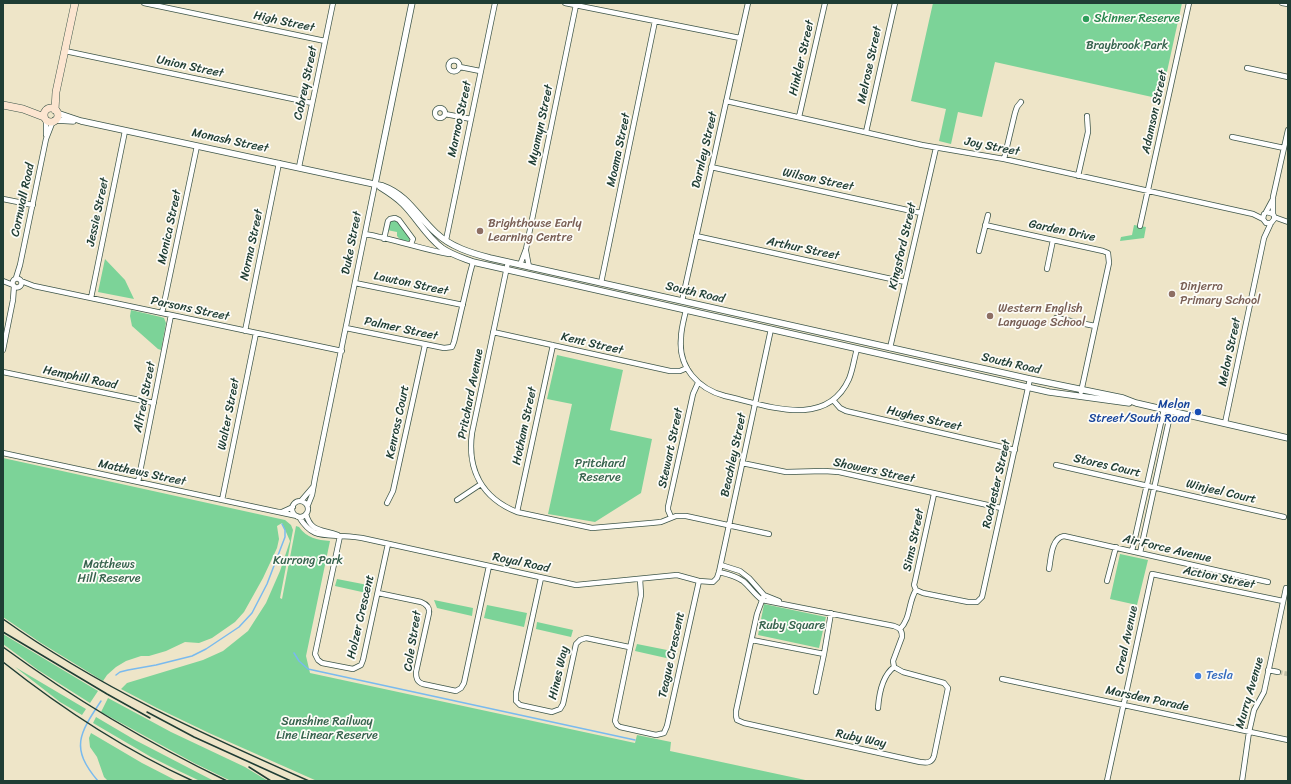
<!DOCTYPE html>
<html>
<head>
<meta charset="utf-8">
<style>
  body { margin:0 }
  #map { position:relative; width:1291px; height:784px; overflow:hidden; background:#eee5c8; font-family:Sriracha,sans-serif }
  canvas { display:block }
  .frame { position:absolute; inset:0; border:4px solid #1f3d34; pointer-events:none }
</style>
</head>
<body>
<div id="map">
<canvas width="1291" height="784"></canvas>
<div class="frame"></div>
</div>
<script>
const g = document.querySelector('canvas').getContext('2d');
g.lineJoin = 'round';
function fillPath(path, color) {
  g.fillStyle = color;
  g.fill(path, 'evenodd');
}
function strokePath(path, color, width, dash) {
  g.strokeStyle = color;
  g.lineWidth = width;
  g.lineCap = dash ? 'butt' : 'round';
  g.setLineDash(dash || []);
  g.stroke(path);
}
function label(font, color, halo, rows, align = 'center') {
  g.font = font + ' Sriracha,sans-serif';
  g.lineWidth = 3.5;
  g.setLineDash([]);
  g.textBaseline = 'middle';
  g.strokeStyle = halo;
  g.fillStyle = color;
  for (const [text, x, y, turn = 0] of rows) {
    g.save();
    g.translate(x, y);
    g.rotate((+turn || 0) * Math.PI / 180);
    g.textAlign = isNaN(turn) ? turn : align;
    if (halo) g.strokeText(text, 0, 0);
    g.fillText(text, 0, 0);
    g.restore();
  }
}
const green = new Path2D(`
  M933 3H1182L1161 99 995 62 982 117 958 112 951 144 939 141 946 109 911 101Z
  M393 220 397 221 410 238 409 241C404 242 400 240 397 236V232L387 230 389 222Z
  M1134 225 1146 227 1144 238 1120 241 1121 237 1132 235Z
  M105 259 125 280 134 299 98 292Z
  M131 310 161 317 164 318 166 323 161 350 158 349 132 326 130 316Z
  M557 355 623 370 610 430 652 439 641 493 595 522 548 514 572 404 547 399Z
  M3 458 285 520 291 525 293 530 280 598 282 599 296 526 299 527C307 538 317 540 330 541L306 656 310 673 635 743 637 735 671 742 670 751 810 781H317L209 733 157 708 121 689 127 683 203 660 223 651 248 631 266 603 280 571 290 541 282 523 277 526 279 539 277 548 263 578 244 612 235 622 212 638 199 643 185 642 166 651 149 656H141L126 661 116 667 107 675 103 681 41 643 3 617Z
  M1120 554 1148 560 1137 605 1110 599Z
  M337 579 373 586 371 594 335 586Z
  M434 600 473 608 472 616 437 608Z
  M764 604 826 617 819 648 758 635Z
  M487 605 527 613 524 627 484 618Z
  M537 622 573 630 571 637 536 629Z
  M3 634 98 691 90 703 38 670 3 644Z
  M637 644 677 652 675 660 635 651Z
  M15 667 86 709 82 715 60 702Z
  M108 698 171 732 245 767 268 781H231L194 763 101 712Z
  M96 717 135 740 214 781H200L179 771 151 757 93 723Z
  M91 733 142 763 177 781H108L104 777 97 757 90 747 89 738Z`);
const stream = new Path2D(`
  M294 653 299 661 308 669 635 740
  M116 675 120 672 128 670 156 665 192 656 206 649 239 627 252 613 267 584 285 537V530L282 524
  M98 781C70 748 79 734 101 701`);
const minorTunnel = new Path2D(`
  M1278 672 1288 674`);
const minor = new Path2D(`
  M144 3 325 41
  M565 3 740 38
  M1282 3 1288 4
  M65 51 312 103
  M448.5 66a5.5 5.5 0 1 1 11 0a5.5 5.5 0 1 1-11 0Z
  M460 67 480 71
  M1247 68 1288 77
  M726 101 922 145 1004 159 1253 214 1263 219
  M435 113a5 5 0 1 1 10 0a5 5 0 1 1-10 0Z
  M445 114 471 119
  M799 117 825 3
  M46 120V135
  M866 132 895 3
  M1232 137 1284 148
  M1004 159 1015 113 1017 107 1021 102
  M299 167 333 3
  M711 167 921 213
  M1078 176 1088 132 1087 116
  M3 199 33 205
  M1266 212 1273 199
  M1273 214V197L1288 130
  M1274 217 1288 222
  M985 225 1103 251 1108 253 1109 263 1081 392
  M1140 226 1189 3
  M365 234C394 239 421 249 449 254
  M696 236 905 282
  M384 239 388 221 390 219 395 218 399 220 413 239 411 244
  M446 240 495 3
  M526 251 529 267
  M979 251 988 215
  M508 262 472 433C467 470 482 498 517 512L592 528 651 523 661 522 676 516H686L769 534
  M520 265 526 249 576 5
  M1047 269 1053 240
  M16 278 20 265 46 139 53 121
  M12.5 283a4.5 4.5 0 1 1 9 0a4.5 4.5 0 1 1-9 0Z
  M3 281 13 285
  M21 281 34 286 342 351
  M355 283 463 305
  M601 283 655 21
  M91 298 125 131
  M682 301 748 3
  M686 310C684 319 681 329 681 338 678 367 698 389 725 396 766 405 826 430 849 379 853 369 854 359 857 349
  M162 313 197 146
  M1056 318 1095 326
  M346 328 444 348 452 347 454 342 470 273 473 262
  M245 331 279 163
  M493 332 670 371H680L687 368
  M890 348 936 148
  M3 350 13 300 14 286
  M3 372 154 403
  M833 400 840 408 846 411 1015 450
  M1225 423 1264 238 1271 223 1275 218 1273 214 1267 212 1264 214 1263 219 1266 223H1271
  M3 453 297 516
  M742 463 786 472 824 471 839 472 1001 508
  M1056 465 1284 517
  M138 482 171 315
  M222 500 256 333
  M457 500 481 484
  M301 501 313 487
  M292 509a8 8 0 1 1 16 0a8 8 0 1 1-16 0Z
  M387 503 393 491 425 345
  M308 505 312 495 315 478 375 184
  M279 512H282L293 507
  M517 512 553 345
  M306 514C311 533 323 529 338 535
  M299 517C311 536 319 535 340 536 347 536 355 537 362 538L576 585 677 575 699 581 713 582 717 578 719 572 771 329
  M671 517 668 510V507L693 394 698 383
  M340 536 315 654 318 660 322 663 353 669 361 665 363 660 388 544
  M1132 551 1164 409
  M1140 553 1171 411
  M721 565 740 571 749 578 764 595 779 601
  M1049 569C1051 559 1051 538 1064 536L1268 582
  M719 572C728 574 736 576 743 581 750 587 754 594 762 600L894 626C900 628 902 630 902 637L893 661 894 667 903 672 944 683 948 688 934 756C932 763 927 763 920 762L744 723 737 720 736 716V711L757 614 764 595
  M541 578 516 693V701L520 705 552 712 560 709 563 704 576 644 580 640 586 638 629 647
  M640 579 641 595 615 721 617 725 620 727 656 735 664 733 667 726 699 581
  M1107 581 1116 547
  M916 590 923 593 968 602H977L982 597 1030 379
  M916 590 914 585 915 581 934 494
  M378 593 421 602C426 604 430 607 429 613L416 672C416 678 417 682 423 684L456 691 461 688 464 683 489 566
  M900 629C911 618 908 602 916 590
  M752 640 824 654 831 613
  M1268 670 1278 672
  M1002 679 1288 740
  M816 692 824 654
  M878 708C879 694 882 676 894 667
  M1107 781 1152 574 1283 601
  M1242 781 1249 732 1254 710 1264 692 1286 588`);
const tertiary = new Path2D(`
  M57 113 81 121 383 186C408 195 418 217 436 233 451 247 471 253 490 258L1030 379 1123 398 1136 403 1288 438
  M55 120 73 121
  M375 184 412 3
  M380 187C388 192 396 197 403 204 417 218 426 236 442 248 452 255 463 258 473 262L1049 392 1129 403`);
const secondary = new Path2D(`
  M3 105 23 109 44 117
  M44 115a7 7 0 1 1 14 0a7 7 0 1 1-14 0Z
  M55 110 56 92 75 3`);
const rail = new Path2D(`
  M3 619C98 687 203 734 309 781
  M3 632 107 694 150 718
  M3 647C74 699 148 743 227 781
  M3 662C61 708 125 750 193 781
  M147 712 194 737 291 781
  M249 767 271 781`);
const markers = [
  [1086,19,4,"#2e9e5b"],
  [480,231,4,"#8d6e63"],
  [1172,294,4,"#8d6e63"],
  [990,316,4,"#8d6e63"],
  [1198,412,4,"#1a4fb4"],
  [1198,676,4,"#3f7fe0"]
];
const leisureNames = [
  ["Skinner Reserve",1094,19]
];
const streetNames = [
  ["High Street",284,22,12],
  ["Hinkler Street",802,58,-77],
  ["Melrose Street",870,65,-78],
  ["Union Street",190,67,12],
  ["Cobrey Street",306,83,-78],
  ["Adamson Street",1155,112,-78],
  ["Marnoo Street",460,119,-78],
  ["Myamyn Street",541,125,-78],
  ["Monash Street",230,141,12],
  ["Joy Street",992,147,11],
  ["Moama Street",619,150,-78],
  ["Darnley Street",705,150,-77],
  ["Wilson Street",818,180,12],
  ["Cornwall Road",23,200,-78],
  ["Jessie Street",98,212,-78],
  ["Monica Street",170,227,-78],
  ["Garden Drive",1062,231,12],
  ["Duke Street",352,243,-79],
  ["Norma Street",252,245,-78],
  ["Kingsford Street",903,246,-77],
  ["Arthur Street",803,249,12],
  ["Lawton Street",411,284,12],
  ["South Road",695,293,13],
  ["Parsons Street",190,309,12],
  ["Palmer Street",401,329,12],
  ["Kent Street",592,344,13],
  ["Melon Street",1230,352,-78],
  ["South Road",1011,364,13],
  ["Hemphill Road",80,378,12],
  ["Pritchard Avenue",471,394,-79],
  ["Alfred Street",145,397,-79],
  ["Walter Street",229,414,-79],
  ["Hughes Street",924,419,13],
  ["Kenross Court",398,422,-78],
  ["Hotham Street",525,426,-78],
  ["Stewart Street",671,448,-78],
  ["Beachley Street",734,455,-78],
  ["Stores Court",1107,466,13],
  ["Showers Street",874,471,12],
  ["Matthews Street",142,473,12],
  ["Rochester Street",997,484,-77],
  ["Winjeel Court",1221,492,13],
  ["Sims Street",914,540,-78],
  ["Air Force Avenue",1167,549,13],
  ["Royal Road",521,563,12],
  ["Action Street",1219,578,12],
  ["Holzer Crescent",361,617,-77],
  ["Creal Avenue",1127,640,-78],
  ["Cole Street",413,641,-81],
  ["Teague Crescent",672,655,-78],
  ["Hines Way",559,673,-77],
  ["Murry Avenue",1250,693,-74],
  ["Marsden Parade",1147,699,12],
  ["Ruby Way",861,739,12]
];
const parkNames = [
  ["Braybrook Park",1127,46],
  ["Pritchard",600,464],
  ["Reserve",600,478],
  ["Kurrong Park",308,561],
  ["Matthews",109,565],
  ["Hill Reserve",109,579],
  ["Ruby Square",792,626],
  ["Sunshine Railway",327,722],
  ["Line Linear Reserve",327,736]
];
const educationNames = [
  ["Brighthouse Early",488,224],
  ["Learning Centre",488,238],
  ["Dinjerra",1180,287],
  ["Primary School",1180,301],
  ["Western English",998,309],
  ["Language School",998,323]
];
const transitNames = [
  ["Melon",1190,405],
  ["Street/South Road",1190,419]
];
const shopNames = [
  ["Tesla",1206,676]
];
fillPath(green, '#7cd398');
strokePath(stream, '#79baee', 1.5);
strokePath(minorTunnel, '#c5c3aa', 4.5, [4.5, 2]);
strokePath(minor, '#3e564a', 6);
strokePath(tertiary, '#3e564a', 7);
strokePath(secondary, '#3e564a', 8);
strokePath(minor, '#fff', 4.5);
strokePath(tertiary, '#fff', 5.5);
strokePath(secondary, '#fce5d0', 7);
strokePath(rail, '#1f3d34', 1.5);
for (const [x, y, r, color] of markers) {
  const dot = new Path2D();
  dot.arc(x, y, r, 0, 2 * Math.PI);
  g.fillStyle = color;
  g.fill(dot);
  strokePath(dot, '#fdfcf7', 1.5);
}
label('12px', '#27864d', '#fdfcf7', leisureNames, 'left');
label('12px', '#1f3d34', '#fdfcf7', streetNames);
label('12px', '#36624d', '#fdfcf7', parkNames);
label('12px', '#785e54', '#fdfcf7', educationNames, 'left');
label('12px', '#164399', '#fdfcf7', transitNames, 'right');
label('12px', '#366cbe', '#fdfcf7', shopNames, 'left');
</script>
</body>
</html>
